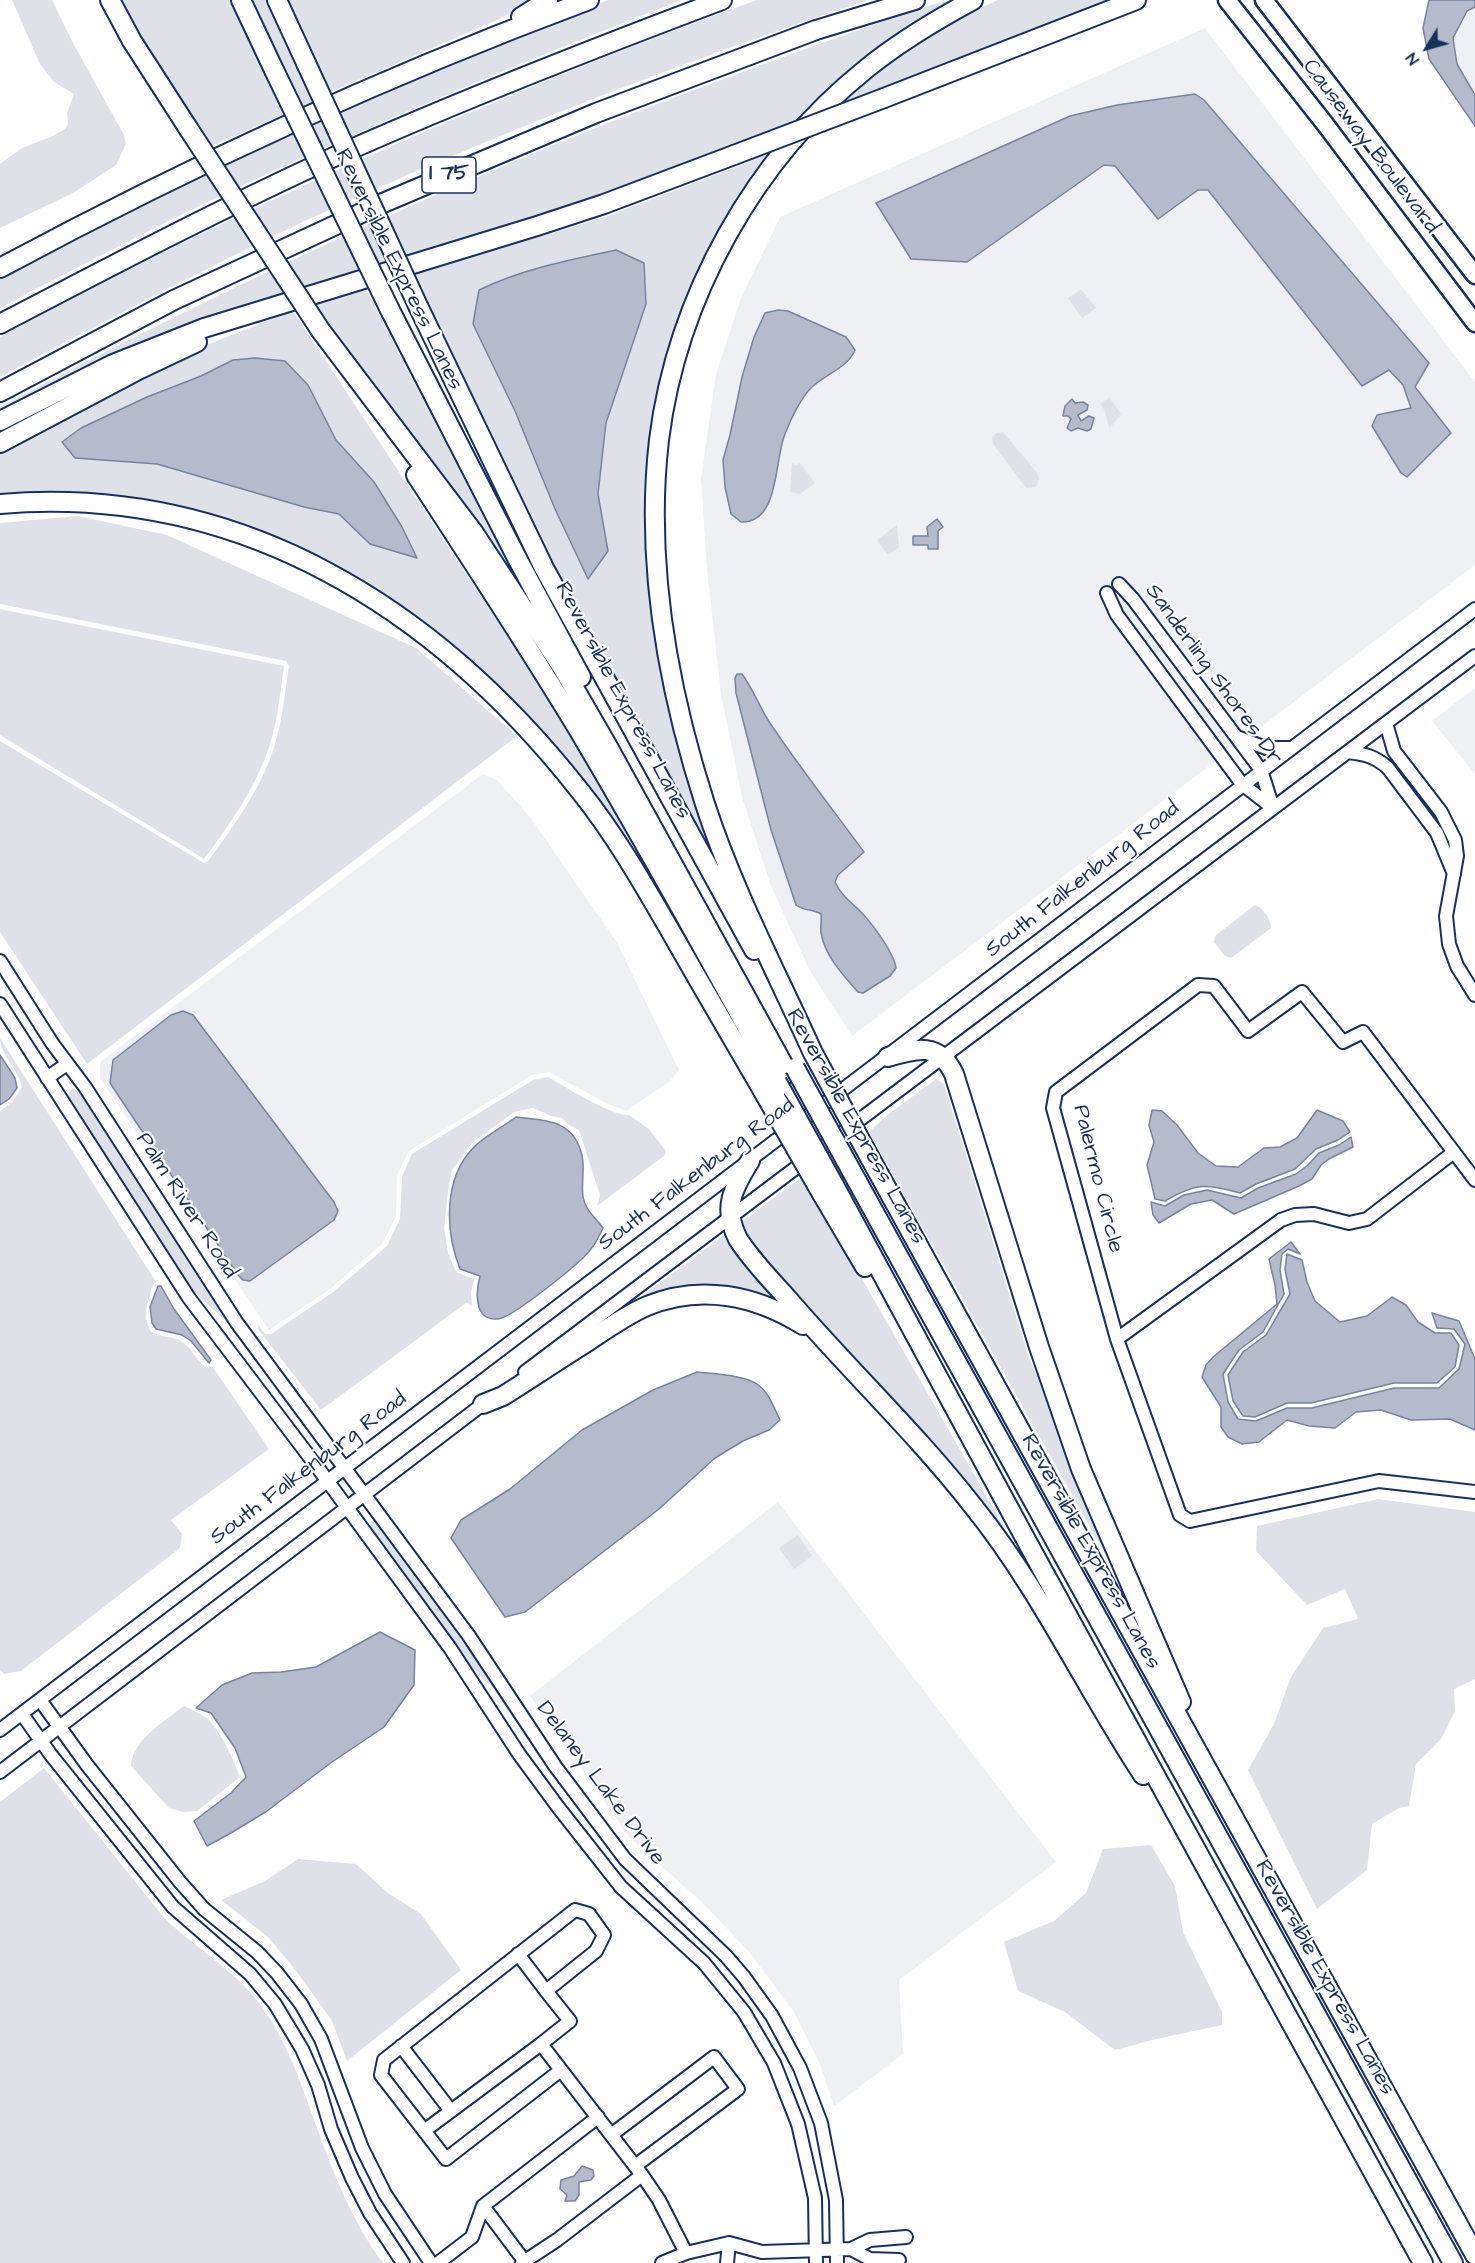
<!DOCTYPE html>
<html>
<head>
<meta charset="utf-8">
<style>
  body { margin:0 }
  #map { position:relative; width:1475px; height:2263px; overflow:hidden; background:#fff; font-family:"Architects Daughter",sans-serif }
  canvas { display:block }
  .north { position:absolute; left:1397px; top:18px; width:60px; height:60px; -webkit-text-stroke:4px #fff; paint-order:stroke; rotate:233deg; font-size:16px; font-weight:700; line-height:24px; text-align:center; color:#1b2f5e }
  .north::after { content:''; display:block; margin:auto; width:21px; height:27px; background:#1b2f5e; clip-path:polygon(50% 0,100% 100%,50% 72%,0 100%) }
</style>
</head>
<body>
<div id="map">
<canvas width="1475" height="2263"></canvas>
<div class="north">N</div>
</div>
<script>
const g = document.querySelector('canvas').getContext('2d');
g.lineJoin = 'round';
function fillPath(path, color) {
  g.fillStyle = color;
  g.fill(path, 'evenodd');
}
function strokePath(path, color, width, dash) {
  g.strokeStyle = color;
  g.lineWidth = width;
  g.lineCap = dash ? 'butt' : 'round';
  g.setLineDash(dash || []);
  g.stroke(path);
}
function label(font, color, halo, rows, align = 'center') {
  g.font = font + ' "Architects Daughter",sans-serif';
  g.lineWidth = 4.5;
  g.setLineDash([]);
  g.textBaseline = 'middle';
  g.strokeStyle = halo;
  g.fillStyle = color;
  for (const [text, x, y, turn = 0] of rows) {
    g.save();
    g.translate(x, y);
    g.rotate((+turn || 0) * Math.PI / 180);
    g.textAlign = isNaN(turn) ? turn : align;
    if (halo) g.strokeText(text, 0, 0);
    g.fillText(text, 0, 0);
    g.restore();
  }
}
const built = new Path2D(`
  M1475 7V95L1457 64 1453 38 1467 11Z
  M1205 28 1475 382V565L852 1036 811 973 771 886 742 797 721 694 707 568 701 479 716 374 741 298 780 217Z
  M1475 688V774L1432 721Z
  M483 774 497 780 530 817 616 941 679 1070 669 1082 626 1111 606 1103 549 1072 532 1075 409 1151 397 1176 396 1217 382 1244 330 1289 269 1330 100 1078V1062Z
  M778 1502 1056 1862 899 1980 903 2054 834 2106 820 2064 794 2012 750 1953 705 1905 630 1838 530 1696Z`);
const green = new Path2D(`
  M12 0H52L73 43 124 135 126 144 116 165 73 193 0 228V164L22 148 51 137 65 129 68 124 67 113 74 94 54 82 40 64Z
  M119 0H269L316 100 212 146 139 37Z
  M288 0H536L497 20 328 93Z
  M608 0H682C524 61 367 126 214 199 142 233 71 271 0 308V279C78 238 156 198 236 160 357 102 483 50 608 0Z
  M757 0H868C693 58 521 124 353 199 233 253 116 315 0 377V337C243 206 497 94 757 0Z
  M952 0 803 117 747 186 718 234 698 276 647 511 711 843 708 845 659 765 546 555 412 275 605 217 749 162 742 142 608 193 501 228 238 309 0 416V407C233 283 473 171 721 80 771 61 822 43 873 25 899 16 926 5 952 0ZM616 250 626 365 606 423 598 494 608 551 589 579 555 509 515 411 473 323 479 290C522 269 569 260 616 250Z
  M998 0H1109L844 102C889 60 942 24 998 0Z
  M366 289 534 615 587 729 414 451 314 305Z
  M1081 289 1096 308 1082 318 1068 298Z
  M293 311 531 672 596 777 653 876 646 880 472 669 252 532 0 500V449L186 353ZM201 376 308 385 336 440 374 482 402 527 416 557 370 544 339 514 304 507 157 464 75 458 81 428 147 397Z
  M1109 397 1121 414 1110 428C1105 421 1109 414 1100 404Z
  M1003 432 1037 473 1039 479 1036 487 1027 488 1023 484 993 444 992 437 997 433Z
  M792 463 797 465 800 463 815 483 800 494 790 492Z
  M78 516 167 535 416 648 517 736 87 1064 0 932V741L204 863 208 861C234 826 260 790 274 748 282 722 285 693 289 666L286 661 0 604V523Z
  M897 525 899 547 888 555 877 540Z
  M0 609 284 666C280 693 278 721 269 747 255 789 230 824 204 859L0 735Z
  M1255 905C1263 908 1271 919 1271 928L1231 958 1225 956 1214 942 1215 936Z
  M0 1038 156 1282C149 1288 152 1291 149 1299 145 1312 144 1318 151 1332 160 1337 170 1336 179 1340 192 1346 195 1361 207 1368L212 1366 269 1449 171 1520 182 1534 180 1548 21 1671 4 1674 0 1670V1111L12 1102 22 1087C18 1069 0 1055 0 1038Z
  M548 1077C564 1086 613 1117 629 1115L649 1129 666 1151 665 1155 597 1206 600 1195 579 1130 569 1125 562 1118 551 1116 533 1108 514 1112 472 1143 452 1170 448 1192 444 1228 448 1253 456 1272 474 1279 471 1292 472 1305 466 1303 321 1410 258 1329V1324L265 1334H271L332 1293 387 1246 400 1219 402 1177 412 1154 533 1080Z
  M936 1079 944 1084 1029 1358 1048 1398 1110 1556 1107 1557 869 1132 886 1116Z
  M73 1088 80 1093 230 1323 229 1324 191 1289 69 1100 68 1094Z
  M803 1176 1022 1558 1019 1560 757 1255 738 1225Z
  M724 1235H727L792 1308 746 1294 617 1315Z
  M1378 1499 1475 1512V1679L1454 1689 1455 1711 1441 1739 1416 1764 1409 1806 1399 1808 1372 1824 1367 1870 1317 1909 1248 1770 1274 1724 1291 1677 1323 1628 1358 1619 1345 1589 1307 1605 1256 1551 1257 1526Z
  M371 1522 376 1524 478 1662 531 1746 494 1689 473 1669 369 1528Z
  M798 1535 812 1556 794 1569 779 1548Z
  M184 1706C189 1708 206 1717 208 1719 223 1735 232 1757 240 1777L197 1811 183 1812 169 1808 131 1766C132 1740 165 1721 184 1706Z
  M44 1768 165 1919C198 1950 239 1973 265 2011 290 2048 302 2087 317 2128 334 2175 353 2223 383 2263H0V1802Z
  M1151 1845 1175 1886 1183 1932 1222 2012V2025L1152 2040 1115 2050 1065 2012 1018 1991 1004 1942 1054 1921 1086 1893 1103 1849Z
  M298 1859 356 1864 388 1893 421 1914 461 1970 347 2061 332 2021 294 1968 268 1937 221 1900 265 1881Z`);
const water = new Path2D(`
  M1429 0H1475V7L1467 11 1453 38 1457 64 1475 95V126L1429 59 1423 28Z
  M1195 94 1204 100 1429 363 1415 387 1451 433 1407 477 1401 473 1372 426 1377 415 1411 408 1403 385 1389 370 1362 386 1208 190H1198L1158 219 1115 166 1104 165 967 262 911 259 876 203 1070 116 1117 105Z
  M616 250 644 263 646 304 606 423 598 494 608 551 588 579 555 509 515 411 473 324 479 290C522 269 569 260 616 250Z
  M778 310 788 311 846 337 855 350C847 369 823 375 810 389 799 401 791 419 785 434 774 460 780 523 741 522L731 514 725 487 723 460 730 435 742 377 754 337 765 313Z
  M255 358 285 361 308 385 336 440 374 482 402 527 417 558 370 544 339 514 304 507 157 464 75 458 62 442 81 428 147 397 201 376 233 360Z
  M1072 399 1075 403 1083 402 1088 405 1087 410 1078 415 1081 421 1089 416 1094 418 1091 429 1087 431 1078 428 1071 431 1067 428 1071 419 1068 416H1063L1065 406Z
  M937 519 943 527 938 531V549H928V545H913V536H928L927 527Z
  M737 674H742C754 690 760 709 772 726 801 769 833 810 864 852L838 875 835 882C840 893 848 900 857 908 869 919 894 952 896 968L890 976 863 993 858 992C843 975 825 956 821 933 820 927 822 921 821 914 812 909 804 911 796 905L771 830 748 740 736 693 735 678Z
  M183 1011 193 1015 334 1202 338 1211 334 1220 250 1281 243 1280 238 1275 110 1083 113 1060 171 1015Z
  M0 1055 15 1078 17 1088 9 1099 0 1105Z
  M1152 1110 1162 1111 1177 1125 1198 1153 1216 1166 1238 1167 1264 1148 1280 1147 1297 1138 1317 1110 1343 1121 1350 1132 1338 1140 1316 1149 1295 1169 1256 1184 1240 1193C1205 1184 1198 1182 1165 1201L1155 1199 1147 1165 1154 1142 1149 1125Z
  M516 1117C546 1121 573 1119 582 1155 585 1169 581 1184 583 1197 585 1210 596 1218 603 1228 598 1240 592 1250 582 1259 570 1270 512 1318 498 1319 473 1321 476 1291 480 1276L460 1269C445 1231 443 1178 474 1147 486 1135 503 1127 516 1117Z
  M1351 1137 1353 1147 1329 1159 1321 1165 1312 1179 1299 1186 1234 1214 1212 1200 1191 1204 1159 1223 1153 1215 1151 1202 1165 1206 1184 1195 1207 1190 1241 1198 1258 1188 1296 1174 1308 1165 1319 1153 1339 1145Z
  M1291 1242 1300 1254 1288 1249 1282 1254 1280 1270 1284 1294 1263 1332 1239 1350 1223 1374 1228 1402 1238 1419 1256 1421 1287 1408H1312L1394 1388H1439L1459 1369 1465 1344 1454 1329 1437 1328 1432 1313 1459 1321 1475 1359V1430L1450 1419 1411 1420 1381 1410 1356 1412 1335 1428 1309 1426 1287 1420 1259 1442 1242 1444 1228 1437 1221 1427V1407L1202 1377 1206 1365 1213 1357 1277 1304 1275 1285 1269 1259Z
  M1287 1254 1302 1260 1307 1282 1315 1301 1340 1322 1367 1316 1392 1297 1406 1305 1418 1322 1435 1333H1451L1459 1345 1455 1367 1437 1383H1394L1311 1403H1287L1255 1417 1243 1416 1233 1401 1228 1375 1243 1352 1266 1335 1290 1294 1285 1269Z
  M158 1286H161L174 1309 211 1360 209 1363 191 1341 182 1335 156 1329 152 1323 150 1307Z
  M697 1372C714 1374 744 1375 757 1384 769 1392 774 1408 780 1420L769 1430 743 1441 715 1458 659 1509 525 1612 505 1617 451 1538 461 1520 510 1489 582 1430 653 1390Z
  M380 1632 415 1650 414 1685 384 1727 332 1762 267 1811 231 1833 207 1846 194 1821 231 1793 246 1777 235 1748 211 1713 196 1708 222 1685 252 1673 281 1672 316 1667Z
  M582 2166 593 2170 594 2176 591 2180 579 2182V2195L575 2201H565L567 2195 560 2189 561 2180 574 2176Z`);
const minor = new Path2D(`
  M1119 584 1133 599 1261 770 1273 808
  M1107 593 1117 615 1242 784 1273 808
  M1386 723 1394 751 1441 812 1455 840 1457 856 1446 916 1449 944 1457 966 1475 995
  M1237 737 1266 748H1291
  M1348 752C1364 754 1375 756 1388 768L1437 833 1454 874
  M0 961 52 1043 85 1087 237 1323 469 1636 555 1766 625 1859 726 1956 744 1977 772 2016 800 2068 821 2123 836 2200 837 2263
  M0 1004 189 1298 318 1468 450 1648 519 1754 558 1807 621 1887 704 1963 744 2012 774 2063 798 2124 815 2198 816 2263
  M47 1078 67 1064
  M1475 1180 1363 1032 1343 1042 1302 992 1248 1031 1214 986 1198 985 1056 1092 1053 1108 1117 1339 1180 1515 1190 1521 1379 1481 1475 1492
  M1117 1339 1281 1220 1295 1215 1314 1214 1349 1223 1367 1219 1454 1152
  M525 1372 1475 656
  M40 1700 87 1765 180 1882 204 1909 257 1952 277 1973 301 2004 321 2039 362 2148 385 2194 431 2263
  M22 1714 51 1755 173 1907 250 1974 275 2004 302 2049 318 2085 331 2129 352 2178 370 2213 403 2263
  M0 1730 1475 609
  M0 1772 487 1401
  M518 1954 546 1991
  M401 2046 451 2111
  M561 2070 446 2159 381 2075 384 2060 575 1910 589 1914 604 1935 596 1951 546 1991 570 2021 541 2044 642 2175 659 2200 686 2253
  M424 2131 541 2044
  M611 2135 714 2057 738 2089 635 2166
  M483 2206 525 2262
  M851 2249 870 2240 906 2237
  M438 2263 472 2237 483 2206 598 2117
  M522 2263 557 2240 642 2175
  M662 2263 686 2253 729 2243 762 2252 851 2249 870 2259 899 2260
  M727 2263 729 2243`);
const major = new Path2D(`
  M1227 0 1325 124 1475 323
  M1264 0 1475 275`);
const highway = new Path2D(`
  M110 0 132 41 188 128
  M241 0 274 70
  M277 0 306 63
  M521 17 548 0
  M884 98 1136 0
  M0 268C190 166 387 75 589 0
  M419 308 544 568 754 950
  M390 310 518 560 581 677
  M0 324C111 266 222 208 336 156 463 99 592 49 722 0
  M321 331 474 533 562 667 607 745 788 1073
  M0 392 174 300 383 203 596 113 816 30 915 0
  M0 421 113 364 204 328 537 226 604 204 734 155
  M0 443 140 369 197 342
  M416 475C471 559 526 643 578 729 647 845 712 963 777 1082
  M0 504C240 484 436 608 580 791 617 837 646 889 675 939 704 990 734 1041 763 1091
  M813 1053C776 971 733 890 705 804 668 689 645 561 659 440 677 297 754 159 866 69 899 42 936 20 973 0
  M888 1057C917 1048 939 1042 954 1074L1039 1347 1081 1469 1181 1702
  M870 1158 1475 2255
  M750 1161C733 1188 722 1208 738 1239 752 1261 771 1280 788 1299 848 1369 916 1433 973 1506 1040 1589 1085 1687 1143 1775
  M857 1181 1453 2263
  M834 1185 1031 1549 1423 2263
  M822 1194 865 1267
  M483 1404 503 1396C530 1379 557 1361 584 1344 604 1331 624 1316 647 1306 700 1284 755 1295 803 1325`);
const highwayBridge = new Path2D(`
  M306 63 419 308
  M274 70 390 310
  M188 128 321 331
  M734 155 884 98
  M813 1053 870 1158
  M795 1068 857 1181
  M777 1082 834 1185
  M763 1091 822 1194`);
const shields = [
  [449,175,54]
];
const shieldNames = [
  ["I 75",449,175]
];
const streetNames = [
  ["Causeway Boulevard",1370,147,53],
  ["Reversible Express Lanes",398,270,64],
  ["Sanderling Shores Dr",1213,675,54],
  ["Reversible Express Lanes",622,701,62],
  ["South Falkenburg Road",1083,880,-38],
  ["Reversible Express Lanes",855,1127,61],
  ["South Falkenburg Road",697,1175,-37],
  ["Palermo Circle",1097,1179,76],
  ["Palm River Road",186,1206,57],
  ["South Falkenburg Road",309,1469,-37],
  ["Reversible Express Lanes",1090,1552,61],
  ["Delaney Lake Drive",600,1784,53],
  ["Reversible Express Lanes",1324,1978,61]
];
fillPath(built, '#eff0f4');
fillPath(green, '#dee1e7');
fillPath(water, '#b5bbca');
strokePath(water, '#77839f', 1.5);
strokePath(minor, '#1b2f5e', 16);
strokePath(major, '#1b2f5e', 21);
strokePath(highway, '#1b2f5e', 22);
strokePath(minor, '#fff', 12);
strokePath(major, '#fff', 16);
strokePath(highway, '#fff', 18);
strokePath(highwayBridge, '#1b2f5e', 22, []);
strokePath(highwayBridge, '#fff', 18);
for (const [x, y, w] of shields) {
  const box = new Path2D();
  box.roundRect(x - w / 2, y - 18, w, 36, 4.5);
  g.fillStyle = '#fff';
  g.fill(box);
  strokePath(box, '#1b2f5e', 1.5);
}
label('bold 21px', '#1b2f5e', null, shieldNames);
label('22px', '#1b2f5e', '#fff', streetNames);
</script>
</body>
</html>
